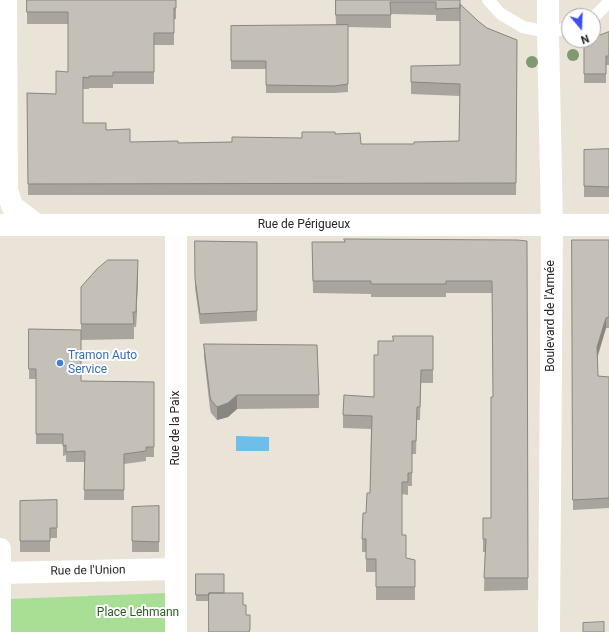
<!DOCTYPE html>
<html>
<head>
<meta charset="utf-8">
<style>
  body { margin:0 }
  #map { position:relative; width:609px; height:632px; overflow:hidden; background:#e9e3d8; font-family:Roboto,sans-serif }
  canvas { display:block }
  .north { position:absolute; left:561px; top:8px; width:40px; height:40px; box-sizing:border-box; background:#fff; border:1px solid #a8a8a8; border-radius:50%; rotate:161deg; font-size:11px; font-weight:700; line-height:16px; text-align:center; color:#262626 }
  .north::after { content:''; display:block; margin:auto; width:14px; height:18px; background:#3b4ff2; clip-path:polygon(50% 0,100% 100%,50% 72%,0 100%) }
</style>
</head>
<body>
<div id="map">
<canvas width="609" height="632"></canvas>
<div class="north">N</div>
</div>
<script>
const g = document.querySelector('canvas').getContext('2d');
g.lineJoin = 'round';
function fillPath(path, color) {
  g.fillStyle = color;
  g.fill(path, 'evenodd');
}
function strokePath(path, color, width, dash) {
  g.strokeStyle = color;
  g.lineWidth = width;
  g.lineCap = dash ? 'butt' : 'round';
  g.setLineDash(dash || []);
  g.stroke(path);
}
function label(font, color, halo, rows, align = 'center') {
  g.font = font + ' Roboto,sans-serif';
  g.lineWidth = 4;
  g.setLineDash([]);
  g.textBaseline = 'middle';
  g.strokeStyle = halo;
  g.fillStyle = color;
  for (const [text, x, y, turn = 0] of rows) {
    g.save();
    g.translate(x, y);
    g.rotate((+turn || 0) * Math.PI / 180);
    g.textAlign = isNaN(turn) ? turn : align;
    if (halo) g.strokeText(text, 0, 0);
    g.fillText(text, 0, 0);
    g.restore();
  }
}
const green = new Path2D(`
  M167 593V632H9V599Z`);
const water = new Path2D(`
  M236 436 269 437V451H236Z`);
const lane = new Path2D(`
  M488 0 501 14 523 27 548 32 569 28
  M593 17 596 15 609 2`);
const street = new Path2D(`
  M6 0 7 190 12 206 37 225
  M548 0V32L552 225 549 632
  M0 549V632
  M0 573 175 569
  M176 632V225`);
const secondary = new Path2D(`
  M0 225H609`);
const trees = [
  [573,55],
  [532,62]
];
const wall = new Path2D(`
  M27 0H176V19H174V45H154V84H113V88H89V89H83V123L106 130 130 142 178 143 232 142 302 138 335 134 361 144H414L459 141 460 96 411 94V82L460 65 478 21 487 28 517 40 516 195H28L27 93 56 94 68 72V24H27Z
  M335 0H460V21H436V15L391 14V28L348 27V92L334 93H266V69H231V26L336 25Z
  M609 32V65H606V83H584V42Z
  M609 149V197H584V150Z
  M572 240H609V328H606L598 356V376L609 377V508L573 510Z
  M195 241 257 242V321L200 324 195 288Z
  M527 241 528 590 484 591 485 552H483V518H491L493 397 492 293H446V297H371V294L313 293 312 242Z
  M138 275 136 327H134V339L81 340V381L154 382V457H146V461L124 464V500H84L85 462H66V455L63 456V444H36V379H29V329L81 330V287Z
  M433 336V383H421L420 420H417L416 454H412V486H408V495L402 494V535L406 558 415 560V600H376V572H366V552H362V539L366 513 370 493 371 429 343 428V415L374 397 393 341Z
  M204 344 319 395V408L237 409 228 417 217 420 211 413 210 409 204 357Z
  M57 500V538H50V552H20V501Z
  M159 506V552H132V507Z
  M196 574 243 605 250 632 209 601H196Z`);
const shadedWall = new Path2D(`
  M138 260V275L136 327V312Z
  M606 318V328L597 357V347Z
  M237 395V409L228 417 217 420V407Z`);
const building = new Path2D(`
  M27 0H176V8H174V33H154V72H113V76H89V78L83 77V123H106V130L130 129V142L178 141V143L232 142V137L302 138V132H335V134L360 133 361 144H414V142L459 141 460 84 411 82V66L460 65V4L478 21 487 28 517 40 516 183 28 184 27 93 56 94V71L68 72V12H27Z
  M336 0H460V8L436 9V2H390L391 15H336Z
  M348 25V84L334 86 266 85V61H231V26Z
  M609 32V56H606V74H584V42L588 40H593V38Z
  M609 149V187L584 186V150Z
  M344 239 517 240 527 241 528 578H484L486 539H483V518H491V397H493L492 281H446V284H371V281H313L312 242H345Z
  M572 240H609V317L606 318 597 347 598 376 609 377V498L573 500Z
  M195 241 257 242V311L200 314 195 279Z
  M108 260H138L136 312H133L134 324H81V287L97 269Z
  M29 329 81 330V381L154 382V447H146V451L124 454V490H84L85 451 66 452V445L63 446V434H36V369H29Z
  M393 336H433V370H421L420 407H417L416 441H412V473H408V482H402V535H406V558L415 560V587H376V559H366V539H362L363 513H366L367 493H370L372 416 343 415 344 395 374 397V355H378V341H393Z
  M204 344 317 345 319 395H237L228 403 217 407 211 400 210 396Z
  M57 500V528H50V541H20V501Z
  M159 506V542L132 541V507Z
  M196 574H224V593H209V595H196Z
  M209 593H243V605H246V615H250V629L249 632H209Z
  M604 622V632H583V623Z`);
const markers = [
  [60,363,4,"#3f7fe0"]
];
const streetNames = [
  ["Rue de Périgueux",304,225],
  ["Boulevard de l'Armée",551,316,-90],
  ["Rue de la Paix",176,428,-90],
  ["Rue de l'Union",88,571,-1]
];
const shopNames = [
  ["Tramon Auto",68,356],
  ["Service",68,370]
];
const parkNames = [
  ["Place Lehmann",138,613]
];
fillPath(green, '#a9df95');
fillPath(water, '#6dbee9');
strokePath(lane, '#fff', 12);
strokePath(street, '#fff', 22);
strokePath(secondary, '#fff', 22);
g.fillStyle = '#7d9a70';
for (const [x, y] of trees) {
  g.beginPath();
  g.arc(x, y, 6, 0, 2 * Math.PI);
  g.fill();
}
fillPath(wall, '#a9a59e');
fillPath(shadedWall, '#898681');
fillPath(building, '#c4c0b8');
strokePath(building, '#898681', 1);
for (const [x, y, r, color] of markers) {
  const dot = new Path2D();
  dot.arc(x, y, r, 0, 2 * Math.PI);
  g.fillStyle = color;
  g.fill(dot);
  strokePath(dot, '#fff', 1.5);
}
label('12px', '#262626', '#fff', streetNames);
label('12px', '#366cbe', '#fff', shopNames, 'left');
label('12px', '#245f1b', '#fff', parkNames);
</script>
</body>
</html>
